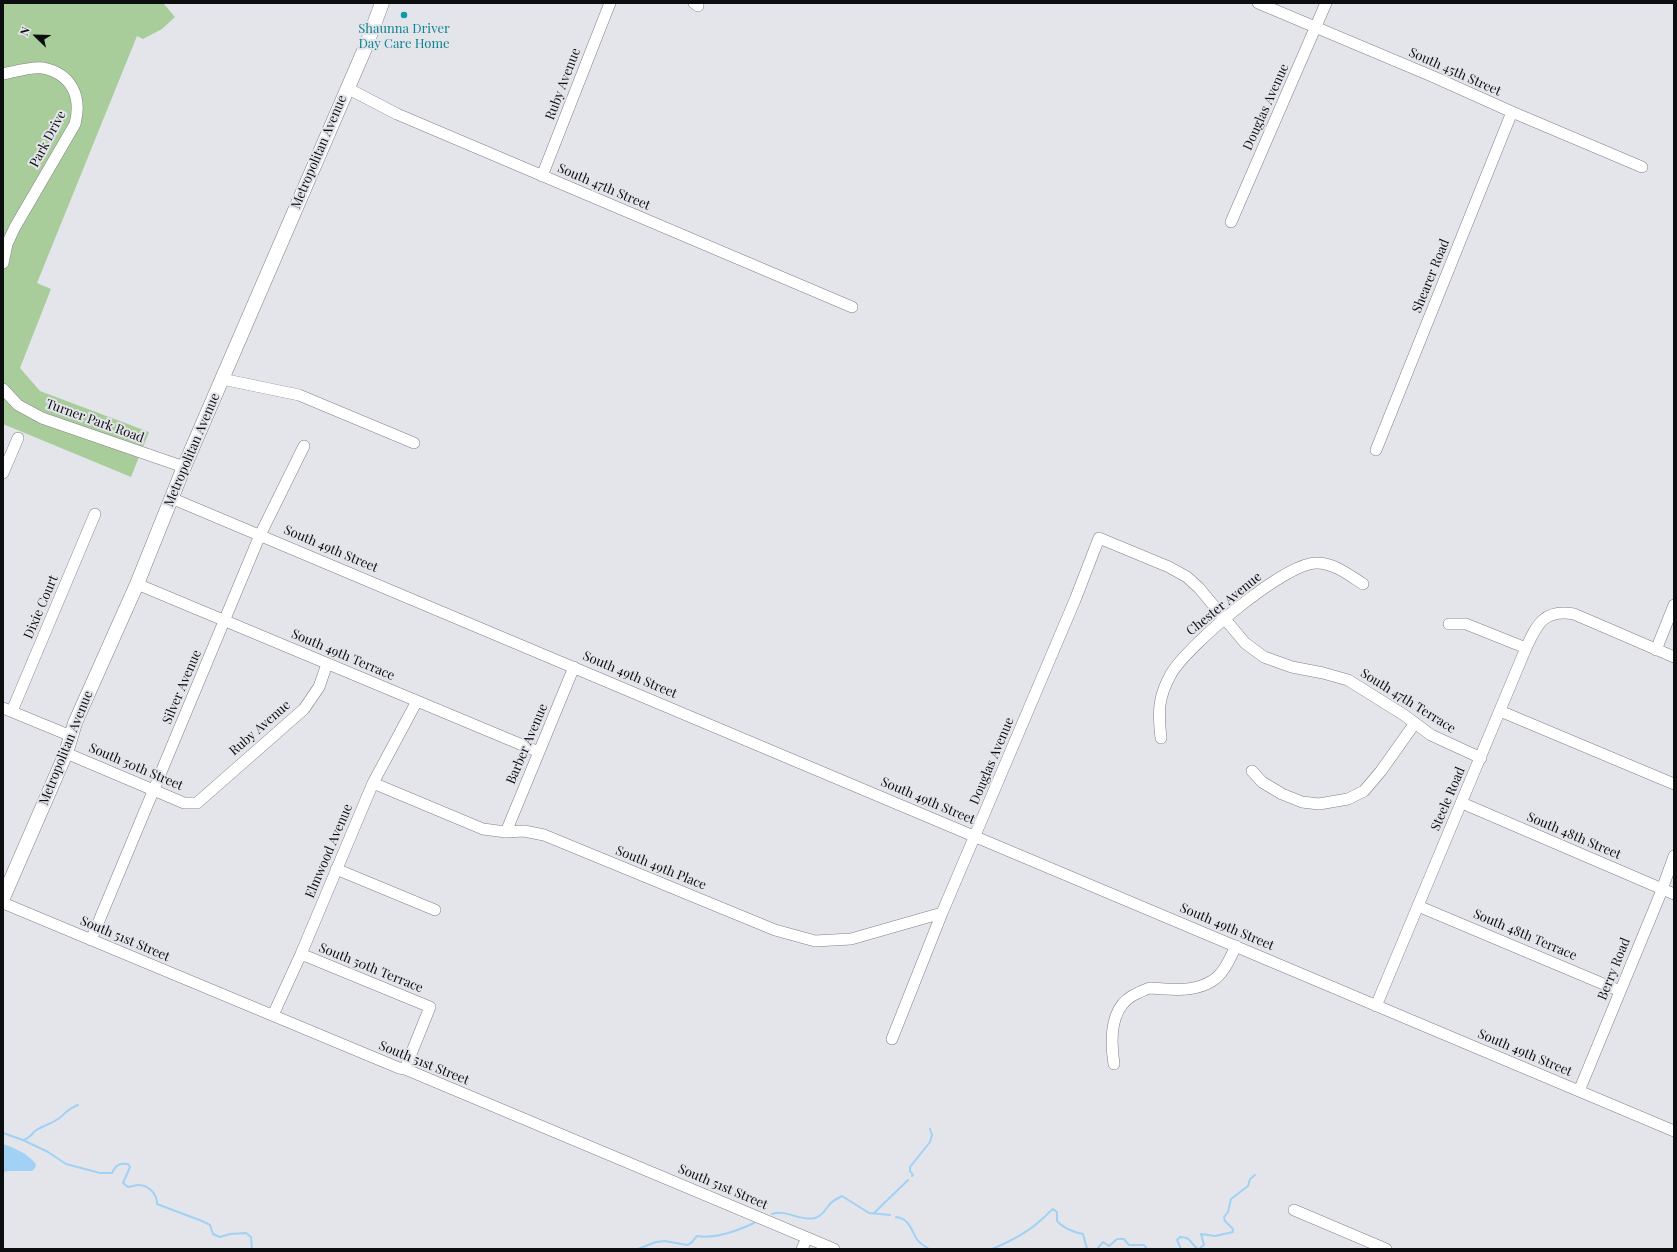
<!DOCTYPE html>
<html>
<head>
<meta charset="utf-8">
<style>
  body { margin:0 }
  #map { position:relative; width:1677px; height:1252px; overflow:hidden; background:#e3e5eb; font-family:"Playfair Display",serif }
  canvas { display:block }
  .frame { position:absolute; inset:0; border:4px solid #0c0d0f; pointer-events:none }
  .north { position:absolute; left:16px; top:16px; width:40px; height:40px; -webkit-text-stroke:3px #e3e5eb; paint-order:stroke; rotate:293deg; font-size:11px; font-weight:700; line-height:16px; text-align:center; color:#0c0d0f }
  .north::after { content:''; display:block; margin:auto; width:14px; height:18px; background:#0c0d0f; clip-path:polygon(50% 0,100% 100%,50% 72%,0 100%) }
</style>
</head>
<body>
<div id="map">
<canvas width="1677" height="1252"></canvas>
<div class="frame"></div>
<div class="north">N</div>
</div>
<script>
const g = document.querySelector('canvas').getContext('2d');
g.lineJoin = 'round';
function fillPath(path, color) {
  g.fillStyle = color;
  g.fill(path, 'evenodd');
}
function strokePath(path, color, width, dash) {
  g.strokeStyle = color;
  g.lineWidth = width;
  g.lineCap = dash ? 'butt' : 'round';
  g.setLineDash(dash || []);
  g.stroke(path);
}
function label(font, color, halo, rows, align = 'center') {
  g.font = font + ' "Playfair Display",serif';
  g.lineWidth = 4;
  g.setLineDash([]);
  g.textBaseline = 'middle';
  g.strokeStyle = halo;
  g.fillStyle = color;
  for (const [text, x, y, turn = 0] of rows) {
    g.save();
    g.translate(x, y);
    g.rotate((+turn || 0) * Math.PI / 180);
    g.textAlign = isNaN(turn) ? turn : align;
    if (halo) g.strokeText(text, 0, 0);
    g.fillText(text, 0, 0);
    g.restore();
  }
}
const green = new Path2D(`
  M3 3H163L175 17 162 29 143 39 137 36 37 283 51 289 20 368 40 391 149 432 131 477 3 424Z`);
const water = new Path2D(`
  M3 1144C15 1148 28 1154 36 1164L35 1168 32 1171H9L3 1172Z`);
const stream = new Path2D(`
  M3 1133 23 1140 48 1152 66 1164 100 1173H112C116 1165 119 1163 128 1164L130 1167 123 1183 128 1187C131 1187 135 1185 138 1185 149 1185 157 1194 157 1204L202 1221 210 1225 213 1234 220 1237 230 1234 246 1233 251 1237 252 1249
  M23 1140C29 1139 31 1135 35 1131 42 1126 51 1124 58 1119 67 1113 65 1110 78 1105
  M912 1176 913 1175 910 1171V1167L930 1142 932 1135 930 1129
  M874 1213 908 1180
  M772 1214C787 1209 801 1222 815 1218 823 1216 826 1208 831 1203 834 1200 838 1198 842 1196L869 1213 890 1215
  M896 1217C908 1219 910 1226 915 1236 917 1242 924 1246 929 1249
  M638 1249 656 1242 665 1241 687 1245 691 1243 697 1236C715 1239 737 1231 754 1223
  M992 1249C1009 1242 1027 1233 1041 1220 1045 1217 1048 1213 1053 1209L1057 1212V1221C1064 1229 1073 1232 1083 1234L1087 1249
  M1097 1249 1103 1242 1109 1246 1117 1239H1124L1129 1245H1144L1147 1249
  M1181 1249 1177 1240 1180 1237C1192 1237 1189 1243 1198 1249
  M1199 1249 1204 1245 1201 1234 1215 1236 1233 1232V1229L1225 1221 1224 1217 1228 1212 1231 1199 1248 1186 1250 1179 1255 1175`);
const minor = new Path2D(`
  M694 3 698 6
  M1258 3 1434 77 1512 112 1642 167
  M3 74C13 72 33 66 43 68 72 74 82 97 75 124L15 227 7 244 3 263
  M347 88 397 114 852 307
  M542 176 610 3
  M1231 222 1326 3
  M222 379 299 395 414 443
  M3 389 18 405 42 418 184 467
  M1376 450 1512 112
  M3 473 18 438
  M171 498 1674 1131
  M137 584 539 752
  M1449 624H1466L1526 648
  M1656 650 1674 605
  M3 708 71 736
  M12 711 95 514
  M1500 711 1674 784
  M1161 738C1158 712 1158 697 1171 674 1187 646 1285 562 1317 563 1334 563 1349 575 1363 584
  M66 753 184 803H197L304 709 319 687 327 664
  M1252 771 1262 782 1282 794 1302 802 1319 804 1348 799 1364 791 1381 771 1415 723
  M373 783 483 829 506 832 524 831 544 835 775 930 815 941 851 939 942 913
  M1462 803 1674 894
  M506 832 574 667
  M336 869 435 910
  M3 903 399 1068 405 1069 834 1249
  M1418 906 1620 991
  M91 940 260 535 304 446
  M301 954 430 1007 405 1069
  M1376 1006 1526 648C1537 624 1544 609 1574 614L1674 657
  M273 1015 301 954 373 783 417 701
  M892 1039 942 913 1075 600 1099 538 1169 567 1187 577 1199 588 1245 643 1264 657 1292 667 1323 673 1348 680 1404 715 1431 735 1481 758
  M1114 1064C1110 1038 1110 1004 1138 993 1142 991 1146 989 1150 988 1155 988 1160 989 1165 989 1182 990 1197 990 1212 981 1224 974 1230 958 1236 946
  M1579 1091 1660 895 1674 856
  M1294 1210 1386 1249
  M802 1249 807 1238`);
const major = new Path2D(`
  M3 898 66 753 75 723 137 584 184 467 366 46 382 3`);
const markers = [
  [404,15,4,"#0f9aa8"]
];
const cultureNames = [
  ["Shaunna Driver",404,29],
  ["Day Care Home",404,44]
];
const streetNames = [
  ["South 45th Street",1455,72,24],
  ["Ruby Avenue",563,84,-69],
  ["Douglas Avenue",1266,107,-66],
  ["Park Drive",48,139,-62],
  ["Metropolitan Avenue",319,152,-67],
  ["South 47th Street",604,187,23],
  ["Shearer Road",1431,276,-68],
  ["Turner Park Road",95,421,20],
  ["Metropolitan Avenue",192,450,-67],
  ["South 49th Street",331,549,23],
  ["Chester Avenue",1224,604,-39],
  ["Dixie Court",41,607,-67],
  ["South 49th Terrace",343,655,23],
  ["South 49th Street",630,675,23],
  ["Silver Avenue",182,687,-67],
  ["South 47th Terrace",1408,701,32],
  ["Ruby Avenue",260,728,-41],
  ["Barber Avenue",527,744,-67],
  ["Metropolitan Avenue",66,748,-68],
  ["Douglas Avenue",992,761,-67],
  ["South 50th Street",136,767,23],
  ["Steele Road",1448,799,-67],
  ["South 49th Street",928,801,23],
  ["South 48th Street",1574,836,23],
  ["Elmwood Avenue",329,851,-67],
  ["South 49th Place",661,868,22],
  ["South 49th Street",1227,927,23],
  ["South 48th Terrace",1525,935,23],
  ["South 51st Street",125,939,23],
  ["South 50th Terrace",371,968,22],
  ["Berry Road",1614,969,-68],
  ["South 49th Street",1525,1053,23],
  ["South 51st Street",424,1063,22],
  ["South 51st Street",723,1187,23]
];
fillPath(green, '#a8cd9b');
fillPath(water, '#a1d1f4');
strokePath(stream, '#a1d1f4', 2);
strokePath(minor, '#808187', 12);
strokePath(major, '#808187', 15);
strokePath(minor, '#fff', 11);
strokePath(major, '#fff', 14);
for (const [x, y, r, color] of markers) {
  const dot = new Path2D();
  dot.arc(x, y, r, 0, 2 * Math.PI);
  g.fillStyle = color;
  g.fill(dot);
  strokePath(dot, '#e3e5eb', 1.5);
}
label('13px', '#0d838f', '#e3e5eb', cultureNames);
label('13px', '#0c0d0f', '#e3e5eb', streetNames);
</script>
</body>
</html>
